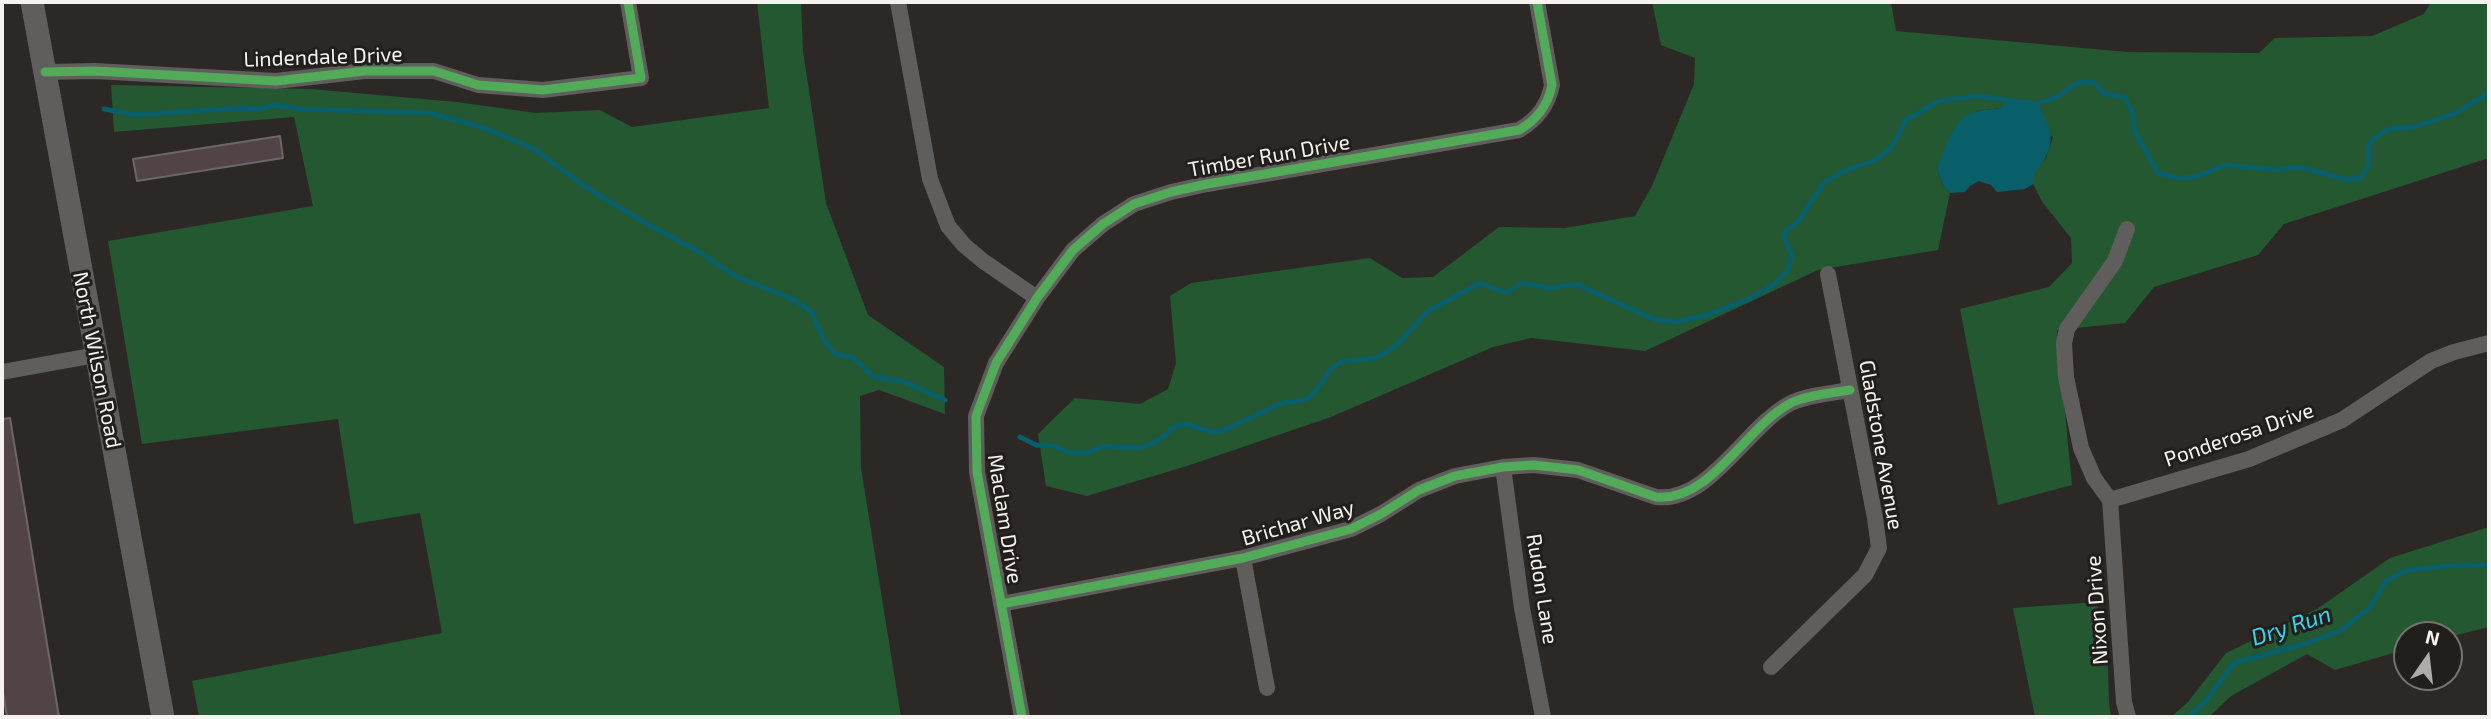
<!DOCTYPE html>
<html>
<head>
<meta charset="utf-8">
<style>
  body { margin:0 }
  #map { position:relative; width:2491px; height:719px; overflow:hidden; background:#2b2826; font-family:"Exo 2",sans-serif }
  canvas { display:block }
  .frame { position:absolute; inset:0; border:4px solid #f5f2f0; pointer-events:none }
  .north { position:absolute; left:2393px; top:621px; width:70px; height:70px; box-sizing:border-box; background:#221e1b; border:2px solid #767370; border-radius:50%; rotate:14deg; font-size:19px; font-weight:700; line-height:28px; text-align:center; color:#f5f2f0 }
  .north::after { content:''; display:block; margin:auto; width:24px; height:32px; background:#aeaba9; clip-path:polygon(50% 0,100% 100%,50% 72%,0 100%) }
</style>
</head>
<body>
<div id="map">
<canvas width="2491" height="719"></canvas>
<div class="frame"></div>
<div class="north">N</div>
</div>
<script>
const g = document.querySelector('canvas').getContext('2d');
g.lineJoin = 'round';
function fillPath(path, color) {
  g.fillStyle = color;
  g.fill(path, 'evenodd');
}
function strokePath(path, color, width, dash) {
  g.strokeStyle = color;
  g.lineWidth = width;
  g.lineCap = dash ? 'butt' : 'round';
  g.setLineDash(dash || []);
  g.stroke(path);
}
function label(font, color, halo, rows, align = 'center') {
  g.font = font + ' "Exo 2",sans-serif';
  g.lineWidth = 6;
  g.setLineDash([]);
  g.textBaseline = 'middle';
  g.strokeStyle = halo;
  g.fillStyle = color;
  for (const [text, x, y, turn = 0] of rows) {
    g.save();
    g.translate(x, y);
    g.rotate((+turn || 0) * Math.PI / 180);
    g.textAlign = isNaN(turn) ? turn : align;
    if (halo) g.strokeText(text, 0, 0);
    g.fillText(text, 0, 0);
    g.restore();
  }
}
const green = new Path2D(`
  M757 2H801L803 51 826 203 868 315 944 367 945 414 879 390 860 396 861 468 901 717H199L192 681 442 633 420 513 354 524 338 419 142 444 108 241 313 206 294 117 114 132 111 85 311 89 457 102 536 113 600 110 632 127 769 108Z
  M1652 2H1891L1896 31 2127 52 2259 53 2275 38 2372 36 2424 14 2431 2H2489V158L2284 224 2258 255 2154 287 2125 323 2057 330 2072 485 1998 505 1960 309 2049 287 2072 263 2071 238 2043 203 2033 184V173L2046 158 2053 137 2001 108 1977 111 1952 136 1937 168 1942 184 1950 193 1938 250 1818 270 1645 351 1531 338 1493 347 1331 417 1187 466 1087 496 1046 486 1038 434 1075 398 1140 404 1168 389 1176 363 1170 296 1191 283 1370 258 1402 278 1433 277 1499 227 1565 228 1635 216 1652 186 1694 84 1695 58 1661 45Z
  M2489 527V627L2449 637V635H2407V649L2335 670 2307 654 2231 696 2209 717H2171L2188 702 2226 653 2317 609 2390 558Z
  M2096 602 2107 633 2109 702 2111 717H2035L2013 608Z`);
const water = new Path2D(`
  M2008 99 2037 104C2049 121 2057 140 2044 160 2037 171 2034 169 2033 184L2025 189 1997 192 1991 185 1979 181 1970 186 1965 192 1950 193 1942 184 1937 168C1943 153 1951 129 1963 118 1973 109 1989 110 2001 108Z`);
const stream = new Path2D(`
  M104 109 136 115 237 108 259 109 275 105 302 109 430 113 484 128 534 149 590 190 649 225 696 250 735 276 790 298 811 311 824 340 835 354 852 357 874 377 902 381 945 400
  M1020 437 1036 445 1054 446 1070 453H1087L1103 446 1140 448 1159 440 1174 427 1186 424 1211 432 1222 431 1282 403 1305 400 1315 392 1331 369 1341 362 1376 358 1397 345 1428 311 1480 283 1506 293 1522 283 1550 288 1576 284 1653 319 1676 322 1707 315 1747 300 1775 284 1788 270 1792 254 1784 238 1786 230 1797 223 1824 183 1846 170 1876 160 1892 147 1906 120 1939 101 1978 96 2037 104 2055 98 2079 82 2094 83 2105 94 2124 97 2132 111 2135 132 2158 173 2177 178 2196 177 2225 165 2278 170 2299 167 2348 180 2360 178 2369 165 2368 150 2372 140 2388 129 2414 127 2456 113 2489 93
  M2189 717 2205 702 2234 663 2304 644 2342 630 2371 606 2386 581 2405 571 2445 566 2489 565`);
const building = new Path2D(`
  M280 136 283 158 137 181 133 159Z
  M10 418 59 717H7L2 686V419Z`);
const minor = new Path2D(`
  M898 2 930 179 948 226 964 245 983 261 1037 298
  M45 72 95 71 276 81 365 71H434L478 85 543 90 641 78 628 2
  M2 372 96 355
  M1503 467 1522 608 1543 717
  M2110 500 2249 459 2342 420 2431 361 2454 352 2489 343
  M2110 500 2094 478 2081 448 2066 377 2064 343 2067 329 2115 261 2127 229
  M2110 500 2124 702 2128 717
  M1243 558 1267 688
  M1001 604 1243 558 1351 529 1381 514 1419 490 1455 476 1503 467 1534 465 1578 470 1656 497C1710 503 1746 426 1791 403 1808 395 1832 393 1850 390
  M1771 667 1865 575 1879 548 1875 518 1828 274
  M1022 717 977 472 976 416 996 363 1037 298 1073 250 1103 224 1134 204 1171 192 1207 184 1519 130C1538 119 1548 105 1552 85L1537 2`);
const secondary = new Path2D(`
  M32 2 163 717`);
const cycleway = new Path2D(`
  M45 72 95 71 276 81 365 71H434L478 85 543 90 641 78 628 2
  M1001 604 1243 558 1351 529 1381 514 1419 490 1455 476 1503 467 1534 465 1578 470 1656 497C1710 503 1746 426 1791 403 1808 395 1832 393 1850 390
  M1022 717 977 472 976 416 996 363 1037 298 1073 250 1103 224 1134 204 1171 192 1207 184 1519 130C1538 119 1548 105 1552 85L1537 2`);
const streetNames = [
  ["Lindendale Drive",323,57,-2],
  ["Timber Run Drive",1269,156,-10],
  ["North Wilson Road",97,360,79],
  ["Ponderosa Drive",2239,435,-19],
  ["Gladstone Avenue",1881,445,80],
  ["Maclam Drive",1005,519,81],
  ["Brichar Way",1298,523,-16],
  ["Rudon Lane",1542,589,81],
  ["Nixon Drive",2097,610,-94]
];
const waterNames = [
  ["Dry Run",2291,626,-18]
];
fillPath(green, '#245830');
fillPath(water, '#085f6a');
strokePath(stream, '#085f6a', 5);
fillPath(building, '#524346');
strokePath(building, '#6a6766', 2);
strokePath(minor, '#605e5d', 16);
strokePath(secondary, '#605e5d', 23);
strokePath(cycleway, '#51ab58', 9);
label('21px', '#f5f2f0', '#221e1b', streetNames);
label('italic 23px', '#37d5ee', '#221e1b', waterNames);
</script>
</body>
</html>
